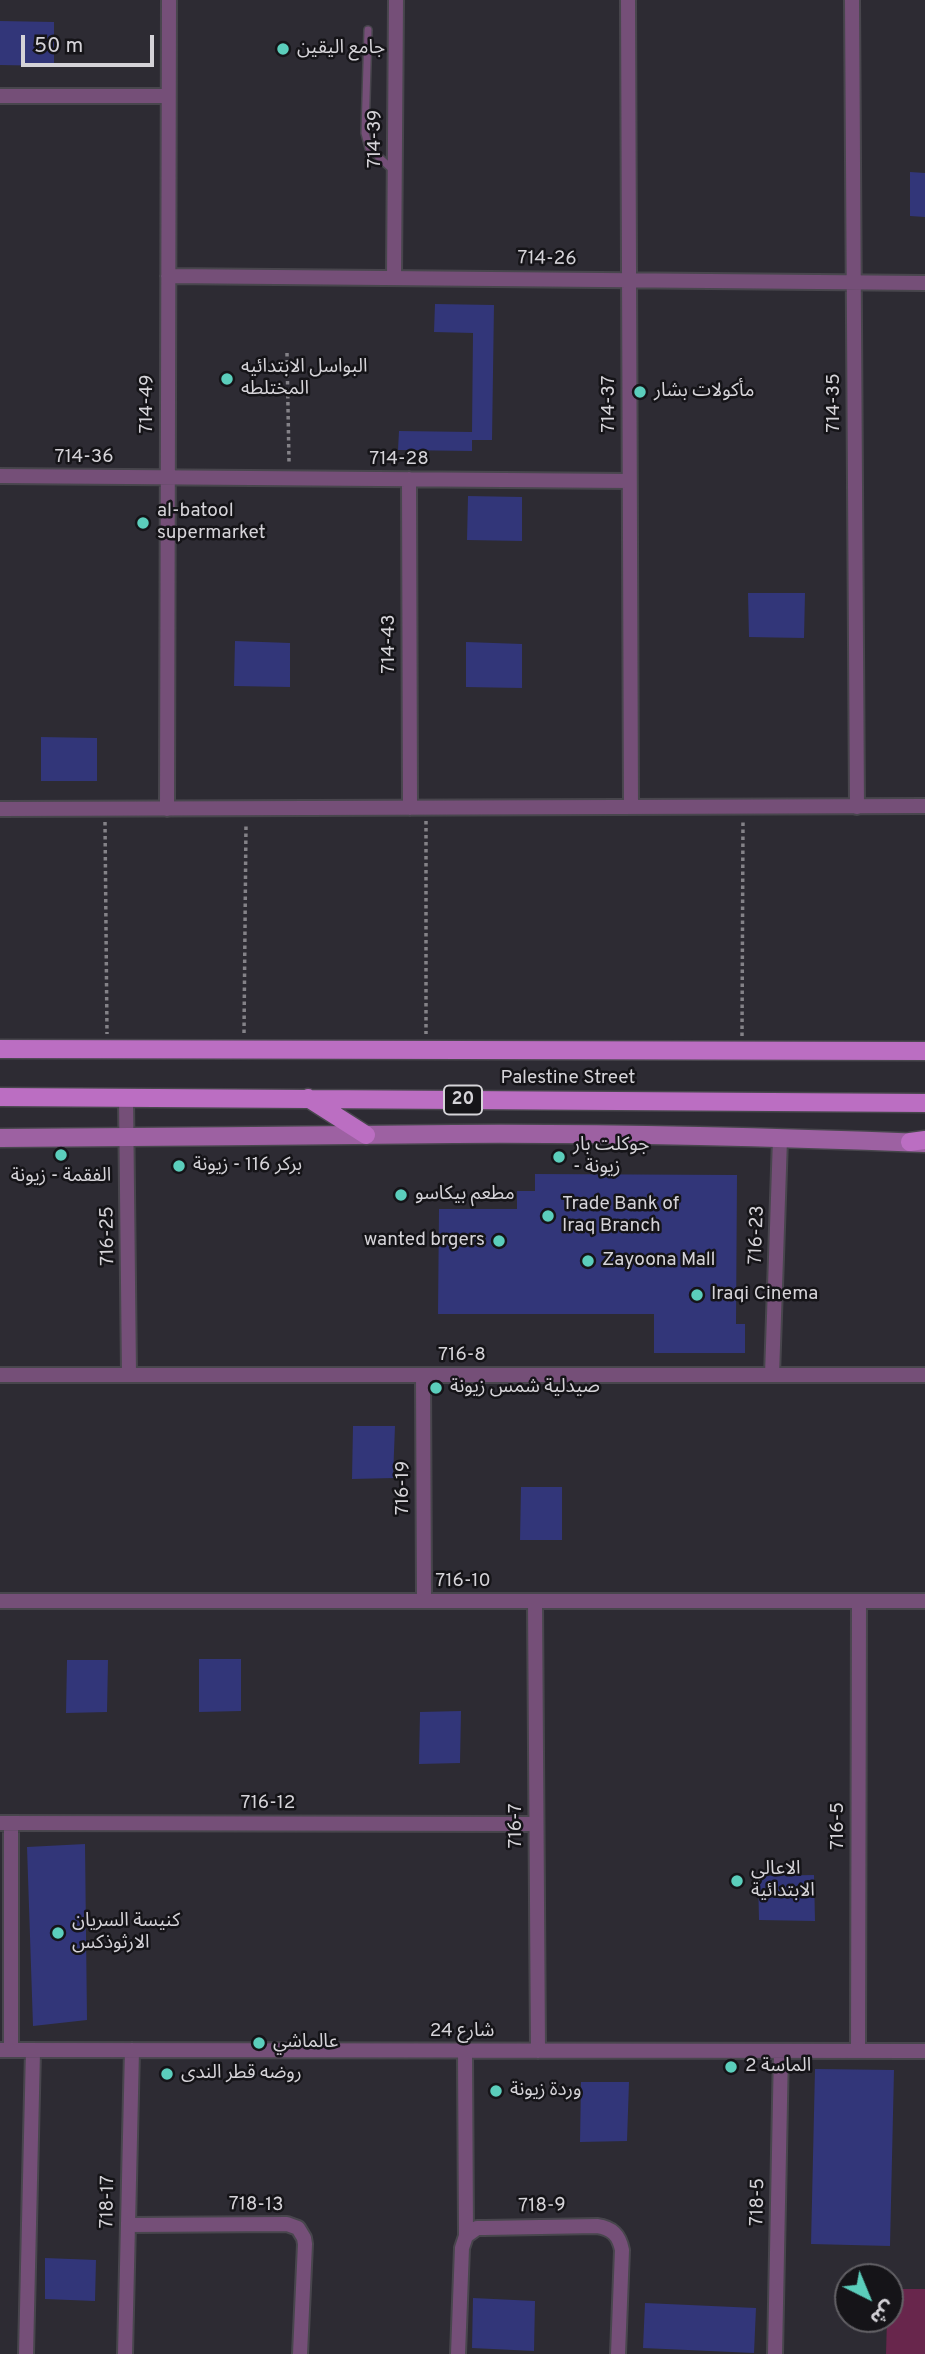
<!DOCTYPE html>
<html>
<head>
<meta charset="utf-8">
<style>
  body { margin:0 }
  #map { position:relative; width:925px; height:2354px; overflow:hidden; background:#2d2b33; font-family:Overpass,"Noto Sans Arabic",sans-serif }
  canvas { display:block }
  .north { position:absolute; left:834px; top:2263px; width:70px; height:70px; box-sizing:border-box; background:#151418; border:2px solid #626065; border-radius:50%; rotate:137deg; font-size:19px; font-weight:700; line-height:28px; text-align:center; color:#d5d3d8 }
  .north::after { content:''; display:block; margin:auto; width:24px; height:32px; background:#5bcebc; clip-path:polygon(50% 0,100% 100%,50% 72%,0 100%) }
  .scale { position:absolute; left:21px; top:35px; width:133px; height:32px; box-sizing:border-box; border:4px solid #d5d3d8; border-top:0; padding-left:9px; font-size:21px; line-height:24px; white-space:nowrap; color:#d5d3d8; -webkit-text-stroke:5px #151418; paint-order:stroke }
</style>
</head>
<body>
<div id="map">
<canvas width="925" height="2354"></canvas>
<div class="north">ش</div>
<div class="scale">50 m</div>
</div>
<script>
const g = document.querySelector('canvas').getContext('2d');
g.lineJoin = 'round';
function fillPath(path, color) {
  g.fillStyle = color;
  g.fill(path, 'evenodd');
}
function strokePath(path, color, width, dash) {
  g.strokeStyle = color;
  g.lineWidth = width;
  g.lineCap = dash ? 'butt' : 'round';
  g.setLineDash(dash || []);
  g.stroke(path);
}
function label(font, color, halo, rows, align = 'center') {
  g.font = font + ' Overpass,"Noto Sans Arabic",sans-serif';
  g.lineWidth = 5;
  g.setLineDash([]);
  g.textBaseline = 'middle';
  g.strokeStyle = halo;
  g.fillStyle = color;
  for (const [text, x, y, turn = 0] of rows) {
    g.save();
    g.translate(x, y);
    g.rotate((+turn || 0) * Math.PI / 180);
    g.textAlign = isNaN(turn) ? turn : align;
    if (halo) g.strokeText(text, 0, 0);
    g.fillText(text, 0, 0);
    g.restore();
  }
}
const green = new Path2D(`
  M890 2289H925V2354H886L887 2319H890Z`);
const building = new Path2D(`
  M0 21 54 22V66L0 65Z
  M910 172 925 173V217L910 216Z
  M435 304 494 305 492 440H472V451L398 450 399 431 472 432 473 333 434 332Z
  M468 496 522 497V541L467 540Z
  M748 593H805L804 638 749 637Z
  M235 641 290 643V687L234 686Z
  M466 642 522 644V688L466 687Z
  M41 737 97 738V781H41Z
  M535 1174 737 1175 736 1324H745V1353H654V1314H438L439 1209H517V1191H535Z
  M353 1426H395L393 1478 352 1479Z
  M521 1487H562V1540H520Z
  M199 1659H241V1711L199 1712Z
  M67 1660H108L107 1712 66 1713Z
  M461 1711 460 1763 419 1764 420 1712Z
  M85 1844 87 2020 33 2026 27 1847Z
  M814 1875 815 1921 759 1920 758 1876Z
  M815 2069 894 2070 890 2246 811 2244Z
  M581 2082H629L627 2141 580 2142Z
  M45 2258 96 2260 95 2301 45 2299Z
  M473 2298 535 2301 534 2351 472 2348Z
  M645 2303 756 2308 754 2353 643 2348Z`);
const path = new Path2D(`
  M287 353 289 462
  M426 821V1034
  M105 822 107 1034
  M244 1033 246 824
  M742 1036 743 820`);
const lane = new Path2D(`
  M368 30 365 133 369 148 394 171`);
const street = new Path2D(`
  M628 0 631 807
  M852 0 857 807
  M0 96H168
  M168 276 925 283
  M394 278 396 0
  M0 476 629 481
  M409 479 410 808
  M0 809 925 806
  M167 809 169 0
  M126 1097 129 1375
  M0 1375H925
  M423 1375 424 1601
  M772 1375 780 1139
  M0 1601H925
  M535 1601 538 2051
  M0 1823 536 1824
  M11 1823V2050
  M0 2050 925 2051
  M858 2051 859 1601
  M465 2052 466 2236
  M128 2225 287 2224 298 2228 304 2238 305 2244 300 2354
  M26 2354 33 2050
  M125 2354 132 2050
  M458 2354 462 2248 466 2236 477 2228H484L597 2226C612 2228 619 2235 622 2250L618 2354
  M775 2354 781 2051`);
const secondary = new Path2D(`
  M0 1138C151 1138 303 1135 454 1134 610 1133 768 1137 924 1143`);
const primary = new Path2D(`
  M0 1049 925 1051
  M0 1097 925 1103
  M308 1098 366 1135
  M910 1142 925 1140`);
const markers = [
  [283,49,7,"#5bcebc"],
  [227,379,7,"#5bcebc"],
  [640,392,7,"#5bcebc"],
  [143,523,7,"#5bcebc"],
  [61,1155,7,"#5bcebc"],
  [559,1157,7,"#5bcebc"],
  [179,1166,7,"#5bcebc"],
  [401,1195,7,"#5bcebc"],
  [548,1216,7,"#5bcebc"],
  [499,1241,7,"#5bcebc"],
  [588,1261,7,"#5bcebc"],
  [697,1295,7,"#5bcebc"],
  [436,1388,7,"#5bcebc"],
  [737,1881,7,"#5bcebc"],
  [58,1933,7,"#5bcebc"],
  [259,2043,7,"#5bcebc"],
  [731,2067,7,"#5bcebc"],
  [167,2074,7,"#5bcebc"],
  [496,2091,7,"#5bcebc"]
];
const shields = [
  [463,1100,38]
];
const shieldNames = [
  ["20",463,1100]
];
const poiNames = [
  ["جامع اليقين",297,49],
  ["البواسل الابتدائيه",241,368],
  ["المختلطه",241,390],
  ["مأكولات بشار",654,392],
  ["al-batool",157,512],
  ["supermarket",157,534],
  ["جوكلت بار",573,1146],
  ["- زيونة",573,1168],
  ["بركر 116 - زيونة",193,1166],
  ["الفقمة - زيونة",61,1177,"center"],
  ["مطعم بيكاسو",415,1195],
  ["Trade Bank of",562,1205],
  ["Iraq Branch",562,1227],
  ["wanted brgers",485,1241,"right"],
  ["Zayoona Mall",602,1261],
  ["Iraqi Cinema",711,1295],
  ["صيدلية شمس زيونة",450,1388],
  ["الاعالي",751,1870],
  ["الابتدائية",751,1892],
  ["كنيسة السريان",72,1922],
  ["الارثوذكس",72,1944],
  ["عالماشي",273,2043],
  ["الماسة 2",745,2067],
  ["روضه قطر الندى",181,2074],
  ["وردة زيونة",510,2091]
];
const streetNames = [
  ["714-39",376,139,-90],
  ["714-26",547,260,1],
  ["714-35",835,403,-90],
  ["714-49",148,404,-90],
  ["714-37",610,404,-90],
  ["714-36",84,458],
  ["714-28",399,460],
  ["714-43",390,644,-90],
  ["Palestine Street",568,1079],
  ["716-23",758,1235,-88],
  ["716-25",109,1236,-91],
  ["716-8",462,1356],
  ["716-19",404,1488,-90],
  ["716-10",463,1582],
  ["716-12",268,1804],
  ["716-7",517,1826,-90],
  ["716-5",839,1826,-90],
  ["شارع 24",462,2032],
  ["718-17",109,2202,-89],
  ["718-5",759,2202,-89],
  ["718-13",256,2206,1],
  ["718-9",542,2207,-1]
];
fillPath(green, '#68264c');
fillPath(building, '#323679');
strokePath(lane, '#48464d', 10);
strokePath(street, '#48464d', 18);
strokePath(secondary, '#48464d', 21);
strokePath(primary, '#48464d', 21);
strokePath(path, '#848288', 3.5, [3.5, 3.5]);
strokePath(lane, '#754f78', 7);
strokePath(street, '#754f78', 14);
strokePath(secondary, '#9d61a2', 18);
strokePath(primary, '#bb6ec2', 18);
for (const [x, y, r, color] of markers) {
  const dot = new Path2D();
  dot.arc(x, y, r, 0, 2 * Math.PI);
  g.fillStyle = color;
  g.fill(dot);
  strokePath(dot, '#151418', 2.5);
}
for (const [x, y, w] of shields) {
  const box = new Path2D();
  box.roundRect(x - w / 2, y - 14.5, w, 29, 5);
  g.fillStyle = '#151418';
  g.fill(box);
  strokePath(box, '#d5d3d8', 2);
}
label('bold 18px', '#d5d3d8', null, shieldNames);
label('19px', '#d5d3d8', '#151418', poiNames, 'left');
label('19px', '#d5d3d8', '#151418', streetNames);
</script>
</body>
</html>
